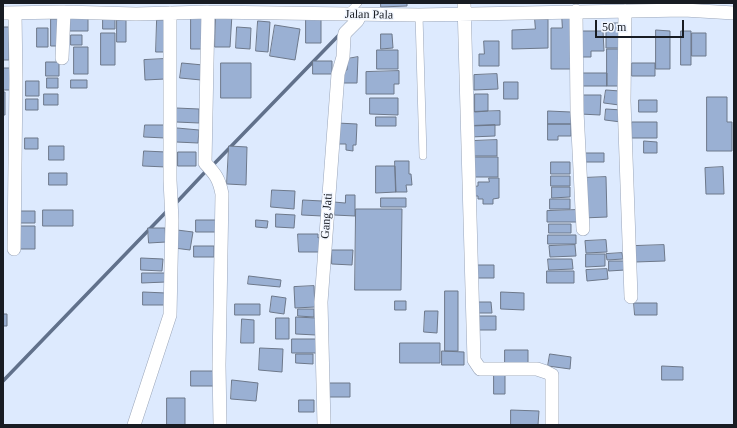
<!DOCTYPE html>
<html>
<head>
<meta charset="utf-8">
<style>
  body { margin:0 }
  #map { position:relative; width:737px; height:428px; overflow:hidden; background:#ddeafe; font-family:Georgia,serif }
  canvas { display:block }
  .frame { position:absolute; inset:0; border:4px solid #181c23; pointer-events:none }
  .scale { position:absolute; left:595px; top:20px; width:89px; height:18px; box-sizing:border-box; border:2px solid #181c23; border-top:0; padding-left:5px; font-size:12px; line-height:14px; white-space:nowrap; color:#181c23; -webkit-text-stroke:3px #f1f6ff; paint-order:stroke }
</style>
</head>
<body>
<div id="map">
<canvas width="737" height="428"></canvas>
<div class="frame"></div>
<div class="scale">50 m</div>
</div>
<script>
const g = document.querySelector('canvas').getContext('2d');
g.lineJoin = 'round';
function strokePath(path, color, width, dash) {
  g.strokeStyle = color;
  g.lineWidth = width;
  g.lineCap = dash ? 'butt' : 'round';
  g.setLineDash(dash || []);
  g.stroke(path);
}
function fillPath(path, color) {
  g.fillStyle = color;
  g.fill(path, 'evenodd');
}
function label(font, color, halo, rows, align = 'center') {
  g.font = font + ' Georgia,serif';
  g.lineWidth = 3;
  g.setLineDash([]);
  g.textBaseline = 'middle';
  g.strokeStyle = halo;
  g.fillStyle = color;
  for (const [text, x, y, turn = 0] of rows) {
    g.save();
    g.translate(x, y);
    g.rotate((+turn || 0) * Math.PI / 180);
    g.textAlign = isNaN(turn) ? turn : align;
    if (halo) g.strokeText(text, 0, 0);
    g.fillText(text, 0, 0);
    g.restore();
  }
}
const stream = new Path2D(`
  M212 166 338 36
  M176 203 207 170
  M3 381 168 210`);
const building = new Path2D(`
  M381 3H407V6L381 7Z
  M216 13 232 14 230 47H215Z
  M562 15H574V69H551V28H562Z
  M103 16H115V29H103Z
  M70 18H88V31H70Z
  M191 18H205V49H191Z
  M306 18 321 19V43H306Z
  M51 19H62V46H51Z
  M535 19H548V48L512 49V30L535 29Z
  M117 20H126V42H117Z
  M157 20H168L166 52H156Z
  M258 21 270 22 268 52 256 51Z
  M612 23H619L621 48H606V28H612Z
  M275 25 300 29 295 60 270 56Z
  M3 27H9V60H3Z
  M237 27 251 28 250 49 236 48Z
  M37 28H48V47H37Z
  M656 30 670 31V69H656Z
  M578 31H603L604 51H591V57H578Z
  M681 31H691V65H681Z
  M101 33H115V65H101Z
  M692 33H706V56H692Z
  M381 34H392L393 48 381 49Z
  M71 35H82V45H71Z
  M484 41H499V66H479V54H484Z
  M74 47H88V74H74Z
  M607 49H622V86H607Z
  M377 50H398V69H377Z
  M358 57 357 83H340L341 71 347 70V59Z
  M164 59 165 79 145 80 144 60Z
  M313 61H332V74H313Z
  M46 62H59V76H46Z
  M182 63 203 65 201 80 180 78Z
  M221 63H251V98H221Z
  M632 63H655V76H632Z
  M3 68H10V90H3Z
  M399 71V84H394V94H366V72Z
  M581 73H607V86H581Z
  M497 74 498 89 474 90V75Z
  M47 78H58V88H47Z
  M71 80H87V88H71Z
  M26 81H39V96H26Z
  M504 82H518V99H504Z
  M606 90 620 91 619 105 604 103Z
  M3 92H5V115H3Z
  M44 94H58V105H44Z
  M475 94H488V111L475 112Z
  M581 95H601L600 115 580 114Z
  M707 97H727V122H732V151H707Z
  M370 98H398V115L370 114Z
  M26 99H38V110H26Z
  M639 100H657V112H639Z
  M176 108 199 109V123L176 122Z
  M606 109 622 110 621 122 605 120Z
  M500 111V125L470 126V112Z
  M548 111 571 112V124H548Z
  M376 117H396V126H376Z
  M632 122H657V138H632Z
  M337 123 357 124 356 145H353V151L346 150V144H336Z
  M548 124H571V136H558V140H548Z
  M145 125H165V138L144 137Z
  M495 125V136L470 137V126Z
  M177 128 199 130 198 143 176 142Z
  M25 138H38V149H25Z
  M497 140V156H472V141Z
  M644 141 657 142V153H644Z
  M49 146H64V160H49Z
  M229 146 247 147 246 185 227 184Z
  M144 151 166 152V167L143 166Z
  M178 152H196V166H178Z
  M580 153H604V162H580Z
  M472 157H498V177H473Z
  M395 161H409V174H411L412 185H406L407 192H396Z
  M551 162H570V174H551Z
  M376 166H395L396 192 376 193Z
  M723 167 724 194H706L705 168Z
  M49 173H67V185H49Z
  M551 176H570V186H551Z
  M606 177 607 217 583 218 582 178Z
  M489 178H499V198L493 199V204H483V199H478V196H470L469 187 478 186V182H489Z
  M552 187H570V197L552 198Z
  M272 190 295 191 294 209 271 207Z
  M346 195H355V216L334 215V202L345 203Z
  M381 198H406V207H381Z
  M550 199H570V209H550Z
  M303 200 322 201V216L302 215Z
  M356 209H402L401 290H355Z
  M43 210H73V226H43Z
  M576 210 577 222H547V211Z
  M18 211H35V223H18Z
  M276 214 295 215 294 228 276 227Z
  M196 220H217V232H196Z
  M256 220 268 221 267 228 256 227Z
  M549 224H571V233H549Z
  M16 226H35V249H16Z
  M148 228H165L166 242 149 243Z
  M177 230 193 232 190 250 174 248Z
  M298 234H318V238L320 237 321 252H299Z
  M548 235H576V244H548Z
  M606 240 607 252 586 253 585 241Z
  M575 245 576 256 550 257 549 246Z
  M664 245 665 261 635 262 634 246Z
  M194 246H214V257H194Z
  M332 250H353L352 265 332 264Z
  M622 253 623 259 607 260 606 254Z
  M586 254H605V266L586 267Z
  M141 258 163 259 162 271 141 270Z
  M548 259H572L573 269 549 270Z
  M609 261H625V270L609 271Z
  M472 265H494V278H472Z
  M607 269 608 279 587 281 586 270Z
  M547 271H574V283H547Z
  M142 273H166V282L142 283Z
  M249 276 281 280 280 287 248 284Z
  M314 286 315 307 295 308 294 287Z
  M445 291H458V351H445Z
  M143 292 166 293V305H143Z
  M501 292 524 293V310L501 309Z
  M272 296 286 298 284 314 270 312Z
  M395 301H406V310H395Z
  M476 302H491L492 313H476Z
  M634 303H657V315H635Z
  M235 304H260V315H235Z
  M298 309H314V317L298 316Z
  M425 311H438L437 333 424 332Z
  M3 314H7V326H3Z
  M477 316H496V330H477Z
  M296 317 316 318V335L296 334Z
  M276 318H289V339H276Z
  M242 319 254 320V343H241Z
  M292 339H317V353H292Z
  M400 343H440V363H400Z
  M260 348 283 349 282 372 259 370Z
  M505 350H528V364H505Z
  M442 351 464 352V365H442Z
  M296 354H313V364L296 363Z
  M550 354 571 357 570 369 548 366Z
  M662 366 683 367V380H662Z
  M494 370H505V394H494Z
  M191 371H216V386H191Z
  M232 380 258 383 256 401 231 399Z
  M328 383H350V397H328Z
  M167 398H185V425H167Z
  M299 400H314V412H299Z
  M511 410 539 411 538 425H511Z`);
const service = new Path2D(`
  M347 14 358 3
  M419 15 423 156`);
const minor = new Path2D(`
  M464 3 474 360 480 369H537L546 372 552 375V425
  M576 11 577 111 583 229
  M625 11 624 101 631 297
  M208 12 205 163C215 174 219 178 222 194L219 365 220 425
  M3 13 64 12 136 14 208 12 419 15 684 10 734 13
  M62 58 64 12
  M14 249 16 79 15 13
  M134 425 170 315 172 220 170 180V13
  M324 425 321 302 338 74 343 57 344 37 345 33 357 21 361 14`);
const streetNames = [
  ["Jalan Pala",369,15,1],
  ["Gang Jati",327,216,-86]
];
strokePath(stream, '#61718b', 3.5);
fillPath(building, '#9ab0d3');
strokePath(building, '#6d788a', 1);
strokePath(service, '#9ba6b9', 8);
strokePath(minor, '#9ba6b9', 14);
strokePath(service, '#fff', 7);
strokePath(minor, '#fff', 13);
label('12px', '#181c23', '#f1f6ff', streetNames);
</script>
</body>
</html>
